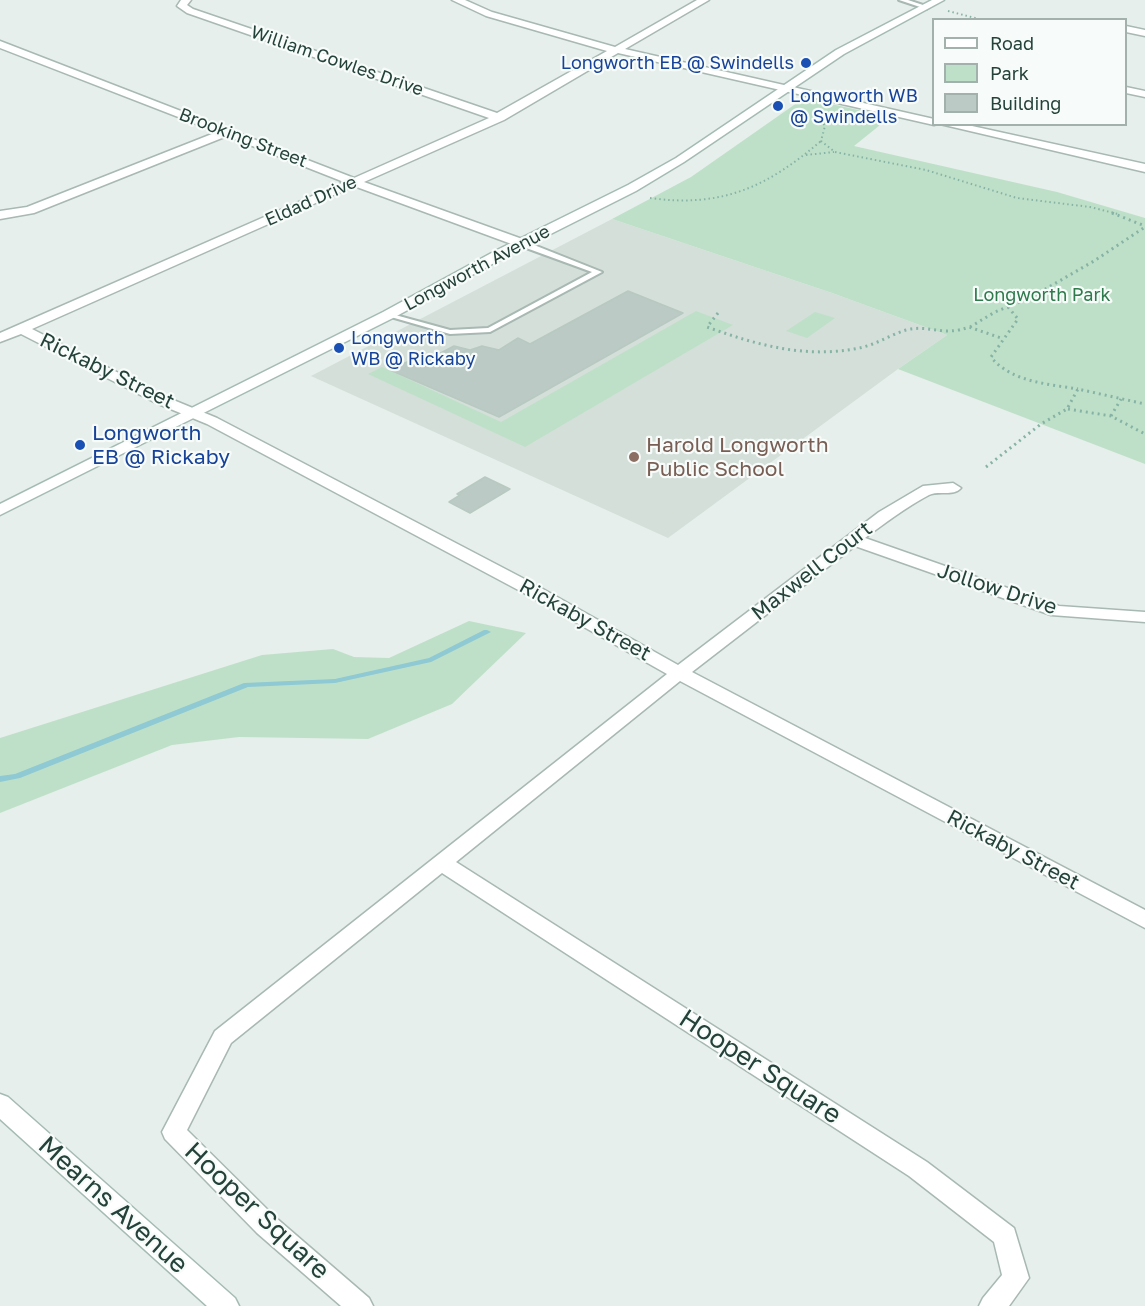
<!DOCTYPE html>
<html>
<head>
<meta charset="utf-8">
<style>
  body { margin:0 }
  #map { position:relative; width:1145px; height:1306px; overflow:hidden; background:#e6efeb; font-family:"Golos Text",sans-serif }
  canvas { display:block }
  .legend { position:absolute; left:932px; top:18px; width:195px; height:108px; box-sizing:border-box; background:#f7fbf9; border:2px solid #a3b1ad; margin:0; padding:8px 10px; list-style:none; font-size:18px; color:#24423a }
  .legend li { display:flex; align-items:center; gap:12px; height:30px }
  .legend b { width:30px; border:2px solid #a3b1ad }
</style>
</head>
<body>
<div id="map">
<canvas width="1145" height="1306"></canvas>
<ul class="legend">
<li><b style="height:8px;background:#fff"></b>Road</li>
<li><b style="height:16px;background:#bfe0c8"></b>Park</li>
<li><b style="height:16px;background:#bbcac4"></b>Building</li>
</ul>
</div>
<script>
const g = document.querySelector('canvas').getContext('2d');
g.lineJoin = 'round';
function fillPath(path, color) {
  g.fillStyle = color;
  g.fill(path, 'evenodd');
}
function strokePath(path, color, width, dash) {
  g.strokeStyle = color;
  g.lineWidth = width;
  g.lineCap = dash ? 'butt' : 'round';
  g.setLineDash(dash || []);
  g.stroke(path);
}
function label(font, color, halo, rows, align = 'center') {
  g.font = font + ' "Golos Text",sans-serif';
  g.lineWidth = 4.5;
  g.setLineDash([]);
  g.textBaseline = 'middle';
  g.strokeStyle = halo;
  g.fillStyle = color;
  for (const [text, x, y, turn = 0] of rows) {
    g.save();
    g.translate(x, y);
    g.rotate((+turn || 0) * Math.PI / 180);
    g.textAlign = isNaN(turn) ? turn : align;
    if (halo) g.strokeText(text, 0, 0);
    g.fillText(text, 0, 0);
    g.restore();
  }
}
const built = new Path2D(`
  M612 219 832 293 947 335 898 369 668 538 311 376Z`);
const green = new Path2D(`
  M804 98 890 117 854 146 1057 192 1145 218V464L898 369 947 335 832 293 612 219 691 177Z
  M696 311 733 325 525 447 368 374 382 367 501 422Z
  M815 312 835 318 807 338 786 331Z
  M469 621 526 633 452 704 368 739 239 737 172 745 0 813V738L262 655 333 649 354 657 389 658Z`);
const stream = new Path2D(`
  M484 630H487L491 632 431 662 335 683 248 687 20 778 0 782V776L15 774 244 683 335 679 429 658Z`);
const building = new Path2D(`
  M628 291 683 313 499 417 390 370 424 354 433 357 454 346 470 350 482 346 499 350 518 338 530 344Z
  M485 477 510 489 470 513 449 502 460 495 457 494Z`);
const pathFar1 = new Path2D(`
  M948 11 983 20
  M817 112 825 126 821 141 835 152 926 170 1017 198 1090 207 1118 214
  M806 155 834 152
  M650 198C722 208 767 187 821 141`);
const path = new Path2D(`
  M1112 213 1145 226
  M1008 307 1018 319 991 357C1011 382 1048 384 1078 389
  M718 313 707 327C757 345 806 359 859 348 875 345 890 335 906 330 929 324 943 337 969 327L1001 338
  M970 327 995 312 1030 298 1094 261 1145 227
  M1068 409 1111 416 1145 434
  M1111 416 1121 399
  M986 467 1041 424 1067 409 1078 389 1145 404`);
const lane = new Path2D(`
  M899 0H908L929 7 926 9Z
  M518 241H524L602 272 490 332 450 334 384 315 388 313 450 330 488 328 592 272 518 245Z`);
const street = new Path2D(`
  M181 0H191L187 5 193 9 497 113 607 51 486 16 452 0H465L492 12 615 47 697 0H709L625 49 934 119V124H937L934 125 618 53 504 120 364 182 525 240 527 243 525 246H517L354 186 32 329 166 397 217 418 534 584 678 665 879 512 923 486 953 483 961 488C953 497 939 490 929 495 906 507 885 523 865 538L1059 606 1145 612V622L1051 615 855 546 692 672 1145 910V928L680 681 456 862 927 1162 1014 1228 1029 1278 1009 1306H979L983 1298 1002 1275 994 1242 909 1176 442 873 231 1043 187 1130 275 1217 369 1298 373 1306H341L257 1233 165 1139 162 1132 215 1031 667 674 522 592 207 424 156 403 21 334 0 342V333L344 182 227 136 34 213 0 219V211L27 207 217 132 0 48V41L354 178 489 118 187 13 177 6Z
  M1126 26 1145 30V36L1126 32Z
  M1126 87 1145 91V97L1126 93Z
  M940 124H963L1145 164V172Z`);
const secondary = new Path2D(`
  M932 0H944L844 54 684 162 636 191 507 256 393 318 0 515V504L383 312 497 250 628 185 676 158 836 50Z
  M0 1094 8 1097 235 1298 239 1306H207L0 1119Z`);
const markers = [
  [806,63,6,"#1a4fb4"],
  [778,106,6,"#1a4fb4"],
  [339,348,6,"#1a4fb4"],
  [80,445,6,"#1a4fb4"],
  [634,457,6,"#8d6e63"]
];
const farStreetnames = [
  ["William Cowles Drive",337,61,19],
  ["Brooking Street",243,138,21],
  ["Eldad Drive",311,201,-24],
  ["Longworth Avenue",477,268,-28]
];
const farTransitnames = [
  ["Longworth EB @ Swindells",794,63,"right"],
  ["Longworth WB",790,96],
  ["@ Swindells",790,117],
  ["Longworth",351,338],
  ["WB @ Rickaby",351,359]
];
const farParknames = [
  ["Longworth Park",1042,295]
];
const streetNames = [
  ["Rickaby Street",107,371,26],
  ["Maxwell Court",812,571,-38],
  ["Jollow Drive",997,589,18],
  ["Rickaby Street",585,620,29],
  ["Rickaby Street",1013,850,28]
];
const transitNames = [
  ["Longworth",92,433],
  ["EB @ Rickaby",92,457]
];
const educationNames = [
  ["Harold Longworth",646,445],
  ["Public School",646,469]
];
const nearStreetnames = [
  ["Hooper Square",760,1067,33],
  ["Mearns Avenue",113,1205,42],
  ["Hooper Square",257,1211,43]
];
fillPath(built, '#d4dfda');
fillPath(green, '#bfe0c8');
fillPath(stream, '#8ec9d4');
fillPath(building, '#bbcac4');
strokePath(building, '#b8c9c2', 1.5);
strokePath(lane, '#a8b8b2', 4);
strokePath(street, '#a8b8b2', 3);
strokePath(secondary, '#a4bbb3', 3);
strokePath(pathFar1, '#86b3a5', 2, [1.5, 3]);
strokePath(path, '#86b3a5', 3, [2, 4]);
fillPath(lane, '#fff');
fillPath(street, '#fff');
fillPath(secondary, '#fff');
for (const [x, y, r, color] of markers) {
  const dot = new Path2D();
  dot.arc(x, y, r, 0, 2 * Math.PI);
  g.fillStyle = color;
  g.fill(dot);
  strokePath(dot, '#f7fbf9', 2);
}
label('18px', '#24423a', '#f7fbf9', farStreetnames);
label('18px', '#164399', '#f7fbf9', farTransitnames, 'left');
label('18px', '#2d7a4b', '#f7fbf9', farParknames);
label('21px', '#24423a', '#f7fbf9', streetNames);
label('21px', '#164399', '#f7fbf9', transitNames, 'left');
label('21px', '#785e54', '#f7fbf9', educationNames, 'left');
label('26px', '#24423a', '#f7fbf9', nearStreetnames);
</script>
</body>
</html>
